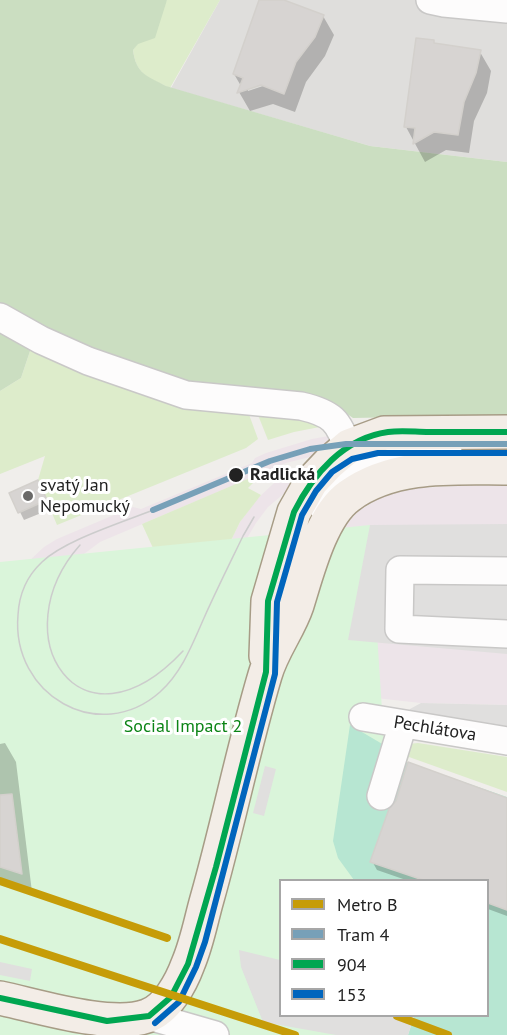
<!DOCTYPE html>
<html>
<head>
<meta charset="utf-8">
<style>
  body { margin:0 }
  #map { position:relative; width:507px; height:1035px; overflow:hidden; background:#f0eeeb; font-family:"PT Sans",sans-serif }
  canvas { display:block }
  .legend { position:absolute; left:279px; top:879px; width:210px; height:138px; box-sizing:border-box; background:#fff; border:2px solid #a7a7a7; margin:0; padding:8px 10px; list-style:none; font-size:18px; color:#222 }
  .legend li { display:flex; align-items:center; gap:12px; height:30px }
  .legend b { width:30px; border:2px solid #a7a7a7 }
</style>
</head>
<body>
<div id="map">
<canvas width="507" height="1035"></canvas>
<ul class="legend">
<li><b style="height:8px;background:#c69c08"></b>Metro B</li>
<li><b style="height:8px;background:#77a0b8"></b>Tram 4</li>
<li><b style="height:8px;background:#00a651"></b>904</li>
<li><b style="height:8px;background:#0065bd"></b>153</li>
</ul>
</div>
<script>
const g = document.querySelector('canvas').getContext('2d');
g.lineJoin = 'round';
function fillPath(path, color) {
  g.fillStyle = color;
  g.fill(path, 'evenodd');
}
function strokePath(path, color, width, dash) {
  g.strokeStyle = color;
  g.lineWidth = width;
  g.lineCap = dash ? 'butt' : 'round';
  g.setLineDash(dash || []);
  g.stroke(path);
}
function label(font, color, halo, rows, align = 'center') {
  g.font = font + ' "PT Sans",sans-serif';
  g.lineWidth = 6;
  g.setLineDash([]);
  g.textBaseline = 'middle';
  g.strokeStyle = halo;
  g.fillStyle = color;
  for (const [text, x, y, turn = 0] of rows) {
    g.save();
    g.translate(x, y);
    g.rotate((+turn || 0) * Math.PI / 180);
    g.textAlign = isNaN(turn) ? turn : align;
    if (halo) g.strokeText(text, 0, 0);
    g.fillText(text, 0, 0);
    g.restore();
  }
}
const residential = new Path2D(`
  M220 0H507V162L370 146 171 88Z`);
const industrial = new Path2D(`
  M334 435 339 442 326 453 286 463 100 542 72 563 58 580 48 596 42 619 43 639 52 660 75 680 98 686H111L140 675 168 653 189 627 240 522 255 501 273 484 290 472 322 457 311 467 296 487 293 486 268 507 256 523 242 547 180 684 173 693 157 707 145 713 124 721 95 723 80 720 66 716 46 705 21 679 9 655 5 640V610L13 584 20 573 28 562 44 547 57 539 133 507 141 509 252 463 255 458 266 453 312 439Z
  M479 485H507V705L421 703 313 691 343 528 359 511 378 499 398 492 420 488Z`);
const grass = new Path2D(`
  M167 0H220L170 88C150 78 136 76 133 50Z
  M31 348 43 356 55 354 247 409 258 439 246 448 57 525 38 480 45 456 0 474V391L21 378Z
  M256 410 278 411 325 426 294 432 268 440Z
  M264 472 248 488 261 495 240 522 189 627 142 524Z
  M418 743 507 757V792L409 757 393 798 408 744Z`);
const forest = new Path2D(`
  M0 0H167L155 38 138 44 133 50C136 74 147 76 166 86L370 146 507 162V415L353 418 331 403 179 386 31 348 21 378 0 391Z`);
const park = new Path2D(`
  M370 525 393 880H280V1016L403 1035H0V562Z`);
const pitch = new Path2D(`
  M350 725 384 745 406 762 507 797V1035H408L414 1016H488V880H354L338 858 333 841Z`);
const parking = new Path2D(`
  M507 524V654L348 640 370 525Z
  M421 703 507 705V741L403 724 410 709Z
  M265 766 276 769 264 816 253 813Z
  M239 950 280 960V1016H414L408 1035H336L263 1022 241 967Z
  M0 962 32 969 30 981 0 975Z`);
const shadow = new Path2D(`
  M261 0H281L323 16 334 35 325 56 306 82 295 112 273 104 250 111 239 92 241 86 234 74ZM268 81 269 84 248 91V88Z
  M435 45 480 52 491 71 487 93 474 121 469 153 446 150 425 162 406 127Z
  M38 482 51 509 24 520 20 512Z
  M5 743 16 762 32 892 0 883V744Z
  M507 799V916L488 909V880H406L377 870 372 861Z`);
const building = new Path2D(`
  M259 0H284L324 15 315 37 296 62 284 94 261 85 237 93 243 78 233 74Z
  M416 38 434 40V43L481 50 476 73 464 102 458 135 434 132 413 144 415 128 404 127Z
  M38 480 47 500 18 513 9 493Z
  M408 762 507 798V910L488 903V880H423L370 862 389 809 396 801Z
  M12 794 22 874 0 867V795Z`);
const minor = new Path2D(`
  M430 0 444 3 507 9
  M0 317 41 340 88 361 186 395 301 406C331 413 340 420 348 451 350 458 352 467 349 474 345 486 330 496 323 507
  M344 482C353 476 362 468 372 463 394 450 425 455 449 455
  M507 571 400 570 399 629 507 634
  M363 717 507 741
  M381 796 403 724
  M149 1016 215 1035`);
const major = new Path2D(`
  M266 656 268 601 294 512 311 482 329 463 349 446 384 433 507 432
  M0 998C38 1006 111 1029 147 1016 167 1009 181 983 188 964 197 943 201 920 207 899 228 825 243 749 265 675 272 650 289 629 297 605 307 573 321 516 349 496 394 463 455 468 507 468`);
const tram = new Path2D(`
  M153 510C121 523 65 540 42 562 27 576 19 595 18 615 11 695 99 746 160 692 182 672 192 645 204 618 216 591 230 563 243 536L254 517
  M80 545C0 635 80 761 183 651`);
const bus1 = new Path2D(`
  M0 998 107 1021 149 1016 171 997 188 964 216 867 266 672 268 601 294 512C313 474 344 438 388 432 402 430 415 432 429 432 455 432 481 432 507 432`);
const bus2 = new Path2D(`
  M155 1023 179 1002 196 967 205 942 275 674 277 602 302 515 316 491 332 472 352 459 378 453H507`);
const tram1 = new Path2D(`
  M153 510 270 461 310 449 346 444H507`);
const metro1 = new Path2D(`
  M0 881 167 938
  M0 939 295 1035
  M397 1016 448 1035`);
const markers = [
  [236,475,8,"#222"],
  [28,496,6,"#6a6968"]
];
const stopNames = [
  ["Radlická",250,475]
];
const poiNames = [
  ["svatý Jan",40,486],
  ["Nepomucký",40,507]
];
const parkNames = [
  ["Social Impact 2",183,727]
];
const streetNames = [
  ["Pechlátova",435,729,9]
];
fillPath(residential, '#dfdedc');
fillPath(industrial, '#ede4e9');
fillPath(grass, '#ddeccb');
fillPath(forest, '#cbdec1');
fillPath(park, '#daf5da');
fillPath(pitch, '#b7e6d2');
fillPath(parking, '#e0dfde');
fillPath(shadow, '#0003');
fillPath(building, '#d7d4d2');
strokePath(building, '#d3d0cc', 1.5);
strokePath(minor, '#c9c8c7', 30);
strokePath(major, '#a79c86', 36);
strokePath(minor, '#fdfcfc', 27);
strokePath(major, '#f3ede7', 33);
strokePath(tram, '#ccc', 1.5);
strokePath(bus1, '#00a651', 6);
strokePath(bus2, '#0065bd', 6);
strokePath(tram1, '#77a0b8', 6);
strokePath(metro1, '#c69c08', 8);
for (const [x, y, r, color] of markers) {
  const dot = new Path2D();
  dot.arc(x, y, r, 0, 2 * Math.PI);
  g.fillStyle = color;
  g.fill(dot);
  strokePath(dot, '#fff', 2);
}
label('bold 18px', '#222', '#fff', stopNames, 'left');
label('18px', '#222', '#fff', poiNames, 'left');
label('18px', '#0c8416', '#fff', parkNames);
label('18px', '#222', '#fff', streetNames);
</script>
</body>
</html>
